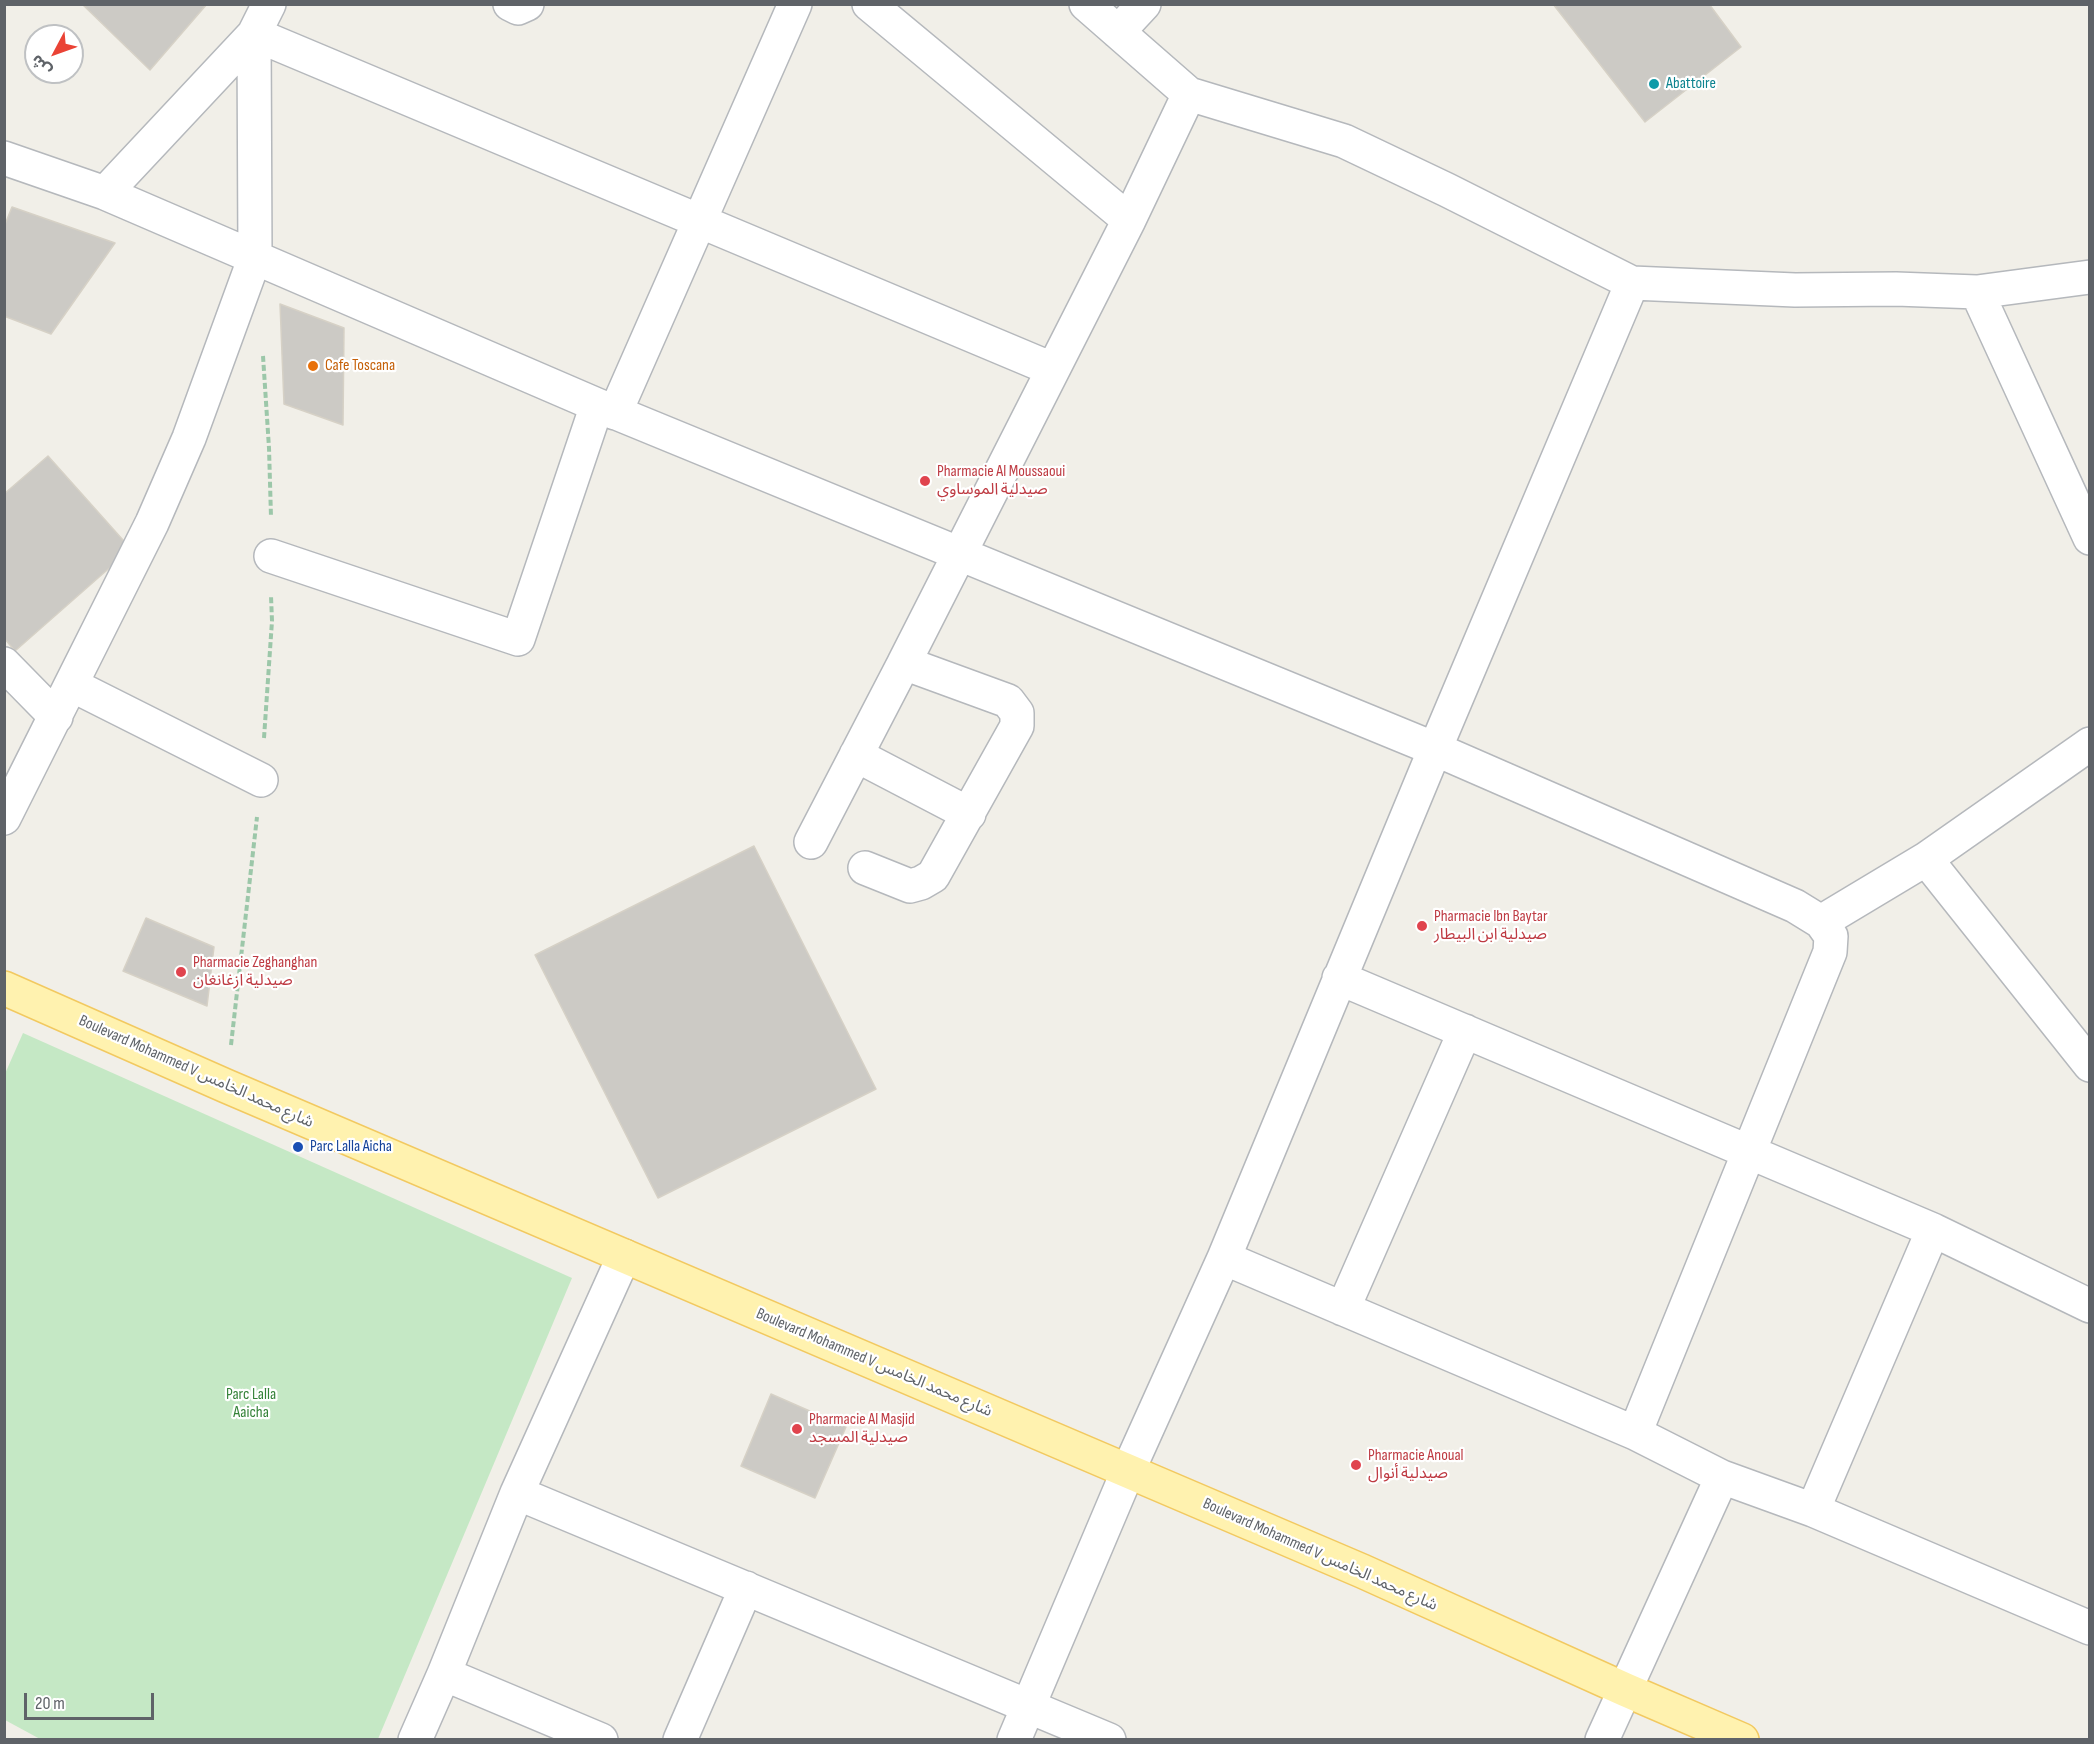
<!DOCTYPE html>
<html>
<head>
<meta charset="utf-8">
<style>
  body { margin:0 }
  #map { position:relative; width:2094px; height:1744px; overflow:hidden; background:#f1efe8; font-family:"Sofia Sans Condensed","Noto Sans Arabic",sans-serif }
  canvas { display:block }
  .frame { position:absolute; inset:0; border:6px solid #5f6368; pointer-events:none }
  .north { position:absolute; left:24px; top:24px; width:60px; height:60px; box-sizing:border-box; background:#fff; border:2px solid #bfc1c3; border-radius:50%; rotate:229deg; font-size:16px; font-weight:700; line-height:24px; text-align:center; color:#5f6368 }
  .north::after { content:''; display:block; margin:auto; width:21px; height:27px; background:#ea4335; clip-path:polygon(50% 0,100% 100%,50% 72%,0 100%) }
  .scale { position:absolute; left:24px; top:1693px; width:130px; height:27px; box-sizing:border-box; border:3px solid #5f6368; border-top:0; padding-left:8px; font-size:18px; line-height:21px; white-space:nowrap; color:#5f6368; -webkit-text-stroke:4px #fff; paint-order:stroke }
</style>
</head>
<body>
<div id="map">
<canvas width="2094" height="1744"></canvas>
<div class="frame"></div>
<div class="north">ش</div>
<div class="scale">20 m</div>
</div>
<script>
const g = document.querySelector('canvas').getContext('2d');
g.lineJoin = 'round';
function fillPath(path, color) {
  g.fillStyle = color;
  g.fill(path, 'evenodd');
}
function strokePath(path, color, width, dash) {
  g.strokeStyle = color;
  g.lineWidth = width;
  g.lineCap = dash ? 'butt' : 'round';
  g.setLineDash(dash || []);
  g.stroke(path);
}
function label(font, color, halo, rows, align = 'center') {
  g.font = font + ' "Sofia Sans Condensed","Noto Sans Arabic",sans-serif';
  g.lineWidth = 4.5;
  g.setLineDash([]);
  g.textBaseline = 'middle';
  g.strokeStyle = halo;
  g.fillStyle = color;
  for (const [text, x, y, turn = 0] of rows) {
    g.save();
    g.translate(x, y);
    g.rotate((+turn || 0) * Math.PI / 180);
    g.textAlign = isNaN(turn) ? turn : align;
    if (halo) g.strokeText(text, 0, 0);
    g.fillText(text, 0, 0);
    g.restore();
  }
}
const green = new Path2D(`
  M23 1033 572 1278 378 1739H40L5 1720 4 1076Z`);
const building = new Path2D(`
  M82 4H207L150 70Z
  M1553 4H1709L1741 47 1645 122Z
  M12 207 115 243 51 334 4 316V227Z
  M280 304 344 328 343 425 284 404Z
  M48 456 131 549 15 651 4 638V494Z
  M754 846 876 1089 658 1198 535 955Z
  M146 918 214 947 207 1006 123 971Z
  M771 1394 846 1427 815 1498 741 1466Z`);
const path = new Path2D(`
  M263 356 269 448 271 517
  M264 738 272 621 271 596
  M231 1045 257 817`);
const minor = new Path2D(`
  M510 4 518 8 527 4
  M869 4 1129 220
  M1086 4 1189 94 1344 141 1447 190 1632 283 1795 290 1896 289 1977 292 2090 277
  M1118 32 1144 4
  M254 34 1052 369
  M4 158 105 193 597 405 1435 749 1795 906 1821 922 1831 936 1830 952 1635 1433
  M105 193 254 34 269 4
  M1977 292 2090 538
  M615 413 795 4
  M271 556 518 639 597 405
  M4 664 56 717
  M72 685 261 780
  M2090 744 1926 859 2090 1065
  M856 755 969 814
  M4 818 152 523 189 438 255 257 254 34
  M811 842 904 663
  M865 868 910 886 921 883 933 876 1017 726V713L1008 701 904 663 1129 220 1189 94
  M1821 922 1926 859
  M1339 978 1933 1230 2090 1306
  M1224 1258 1635 1433 1722 1477 1813 1510 2090 1628
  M1343 1309 1465 1031
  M517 1493 1109 1740
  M1813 1510 1933 1230
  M444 1674 601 1740
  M415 1740 444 1674 517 1493 624 1256
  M680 1740 746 1588
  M1014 1740 1128 1471 1224 1258 1435 749 1632 283
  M1602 1740 1722 1477`);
const major = new Path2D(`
  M4 988 226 1086 1362 1571 1626 1690 1742 1740`);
const markers = [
  [1654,84,6,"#0f9aa8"],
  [313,366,6,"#e8710a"],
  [925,481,6,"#e0444e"],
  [1422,926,6,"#e0444e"],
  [181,972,6,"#e0444e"],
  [298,1147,6,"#1a4fb4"],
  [797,1429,6,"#e0444e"],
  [1356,1465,6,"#e0444e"]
];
const cultureNames = [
  ["Abattoire",1666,84]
];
const foodNames = [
  ["Cafe Toscana",325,366]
];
const healthNames = [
  ["Pharmacie Al Moussaoui",937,472],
  ["صيدلية الموساوي",937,490],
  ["Pharmacie Ibn Baytar",1434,917],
  ["صيدلية ابن البيطار",1434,935],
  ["Pharmacie Zeghanghan",193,963],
  ["صيدلية ازغانغان",193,981],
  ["Pharmacie Al Masjid",809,1420],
  ["صيدلية المسجد",809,1438],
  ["Pharmacie Anoual",1368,1456],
  ["صيدلية أنوال",1368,1474]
];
const streetNames = [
  ["Boulevard Mohammed V شارع محمد الخامس",196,1072,24],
  ["Boulevard Mohammed V شارع محمد الخامس",874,1363,23],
  ["Boulevard Mohammed V شارع محمد الخامس",1320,1555,24]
];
const transitNames = [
  ["Parc Lalla Aicha",310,1147]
];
const parkNames = [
  ["Parc Lalla",251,1395],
  ["Aaicha",251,1413]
];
fillPath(green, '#c5e8c5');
fillPath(building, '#cccac5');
strokePath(building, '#d6d1c6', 1.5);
strokePath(minor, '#b5b8bc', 36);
strokePath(major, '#f2c960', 36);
strokePath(path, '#9cc7a9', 4, [6, 3]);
strokePath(minor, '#fff', 33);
strokePath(major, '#fff2af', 33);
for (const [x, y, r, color] of markers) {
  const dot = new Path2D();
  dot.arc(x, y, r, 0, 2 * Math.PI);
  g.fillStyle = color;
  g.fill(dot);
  strokePath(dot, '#fff', 2);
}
label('16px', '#0d838f', '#fff', cultureNames, 'left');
label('16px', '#c56008', '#fff', foodNames, 'left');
label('16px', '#be3a42', '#fff', healthNames, 'left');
label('16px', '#5f6368', '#fff', streetNames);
label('16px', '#164399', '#fff', transitNames, 'left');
label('16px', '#348238', '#fff', parkNames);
</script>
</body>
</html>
